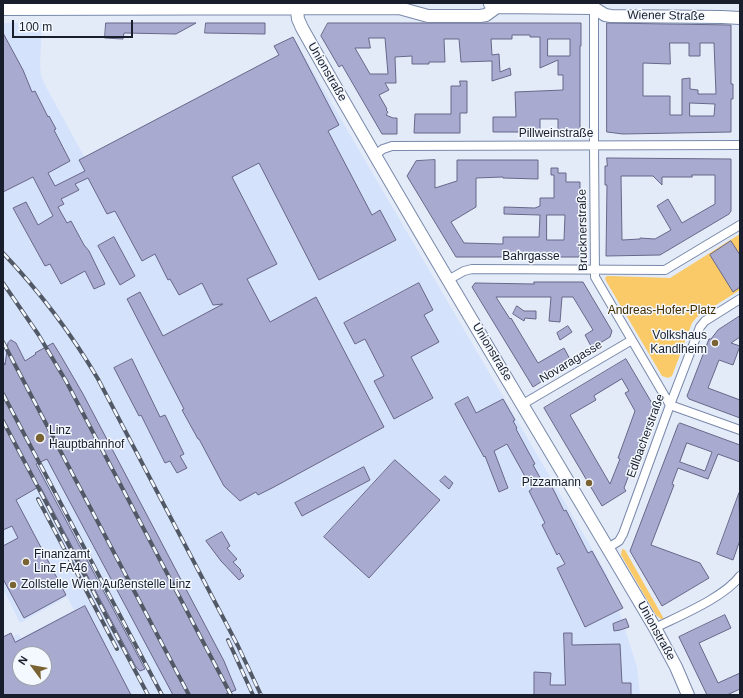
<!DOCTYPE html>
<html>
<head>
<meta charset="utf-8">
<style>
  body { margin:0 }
  #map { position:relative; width:743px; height:698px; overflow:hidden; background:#e3ebf9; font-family:Helvetica,sans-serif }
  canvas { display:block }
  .frame { position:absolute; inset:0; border:4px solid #181e2b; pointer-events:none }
  .north { position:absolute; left:12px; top:646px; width:40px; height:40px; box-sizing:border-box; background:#f4f8ff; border:1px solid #9ca1aa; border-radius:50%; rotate:302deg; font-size:11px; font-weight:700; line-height:16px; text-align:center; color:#181e2b }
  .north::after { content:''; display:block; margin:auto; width:14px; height:18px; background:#7a6333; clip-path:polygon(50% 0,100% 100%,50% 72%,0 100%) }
  .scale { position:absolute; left:12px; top:20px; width:121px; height:18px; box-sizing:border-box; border:2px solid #181e2b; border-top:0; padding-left:5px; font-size:12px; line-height:14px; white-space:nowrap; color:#181e2b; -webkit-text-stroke:3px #f4f8ff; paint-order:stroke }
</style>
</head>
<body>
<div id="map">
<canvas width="743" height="698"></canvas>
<div class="frame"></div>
<div class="north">N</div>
<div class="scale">100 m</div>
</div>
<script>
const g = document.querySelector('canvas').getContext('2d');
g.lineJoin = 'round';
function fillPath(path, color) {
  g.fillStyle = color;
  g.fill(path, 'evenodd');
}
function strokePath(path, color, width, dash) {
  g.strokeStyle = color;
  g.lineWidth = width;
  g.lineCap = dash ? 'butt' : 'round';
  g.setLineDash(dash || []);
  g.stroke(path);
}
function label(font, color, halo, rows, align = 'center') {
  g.font = font + ' Helvetica,sans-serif';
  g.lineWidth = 3;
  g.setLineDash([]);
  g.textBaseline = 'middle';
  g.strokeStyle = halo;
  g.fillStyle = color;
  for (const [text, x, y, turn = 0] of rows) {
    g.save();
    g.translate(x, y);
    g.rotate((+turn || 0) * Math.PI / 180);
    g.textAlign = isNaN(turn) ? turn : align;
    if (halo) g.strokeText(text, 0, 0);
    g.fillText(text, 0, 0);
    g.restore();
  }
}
const built = new Path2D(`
  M3 23H42L40 64 41 76 46 87 85 158 279 55 274 46 293 37 608 576 637 667 640 695H3V642L18 634 21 638 74 610 67 597 20 623 3 589ZM20 654H44V678H20Z`);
const green = new Path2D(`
  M740 234V290L697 317 692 323 672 376 668 378 662 376 606 281 605 278 607 276H610L670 278Z
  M622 549 625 550 664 619H661L656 615 621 555Z`);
const building = new Path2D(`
  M106 23H196L176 34 124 33 123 39 105 38Z
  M206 23H265V34L205 33Z
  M328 23H581V46H580V131H558V119H540V132H493V117H516L515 92 563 90V75H558V60L540 68V37H530V35H512V39H491L492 55 499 54 500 72 510 68 511 75 492 81V61L461 62 459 39H444L445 62H429V64H412V56L395 57 396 83H385L389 90 379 95 387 109 386 110 388 112 386 115 393 118H397V134H382L342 65 339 67 321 36ZM369 38H385L388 74H370L355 48H370ZM548 39H570V56H548Z
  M607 23 731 25V84H733V99H731V132L623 134 607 132ZM670 43H689V56H700V43H714L716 94H698V90L690 89V78L682 79V115H670V96H643V63L670 64ZM690 103 715 104 714 116H690Z
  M3 33 23 70 32 92 35 91 48 117 49 116 56 129 54 130 70 161 48 173 55 186 85 171 79 160 279 55 274 46 293 37 339 125 328 131 372 215 380 210 396 240 319 280 259 163 232 177 277 264 247 279 270 322 316 297 384 427 274 487 258 495 256 492 240 501 224 486 199 439H198L182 410 184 409 127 299 140 292 163 336 223 304 213 305 202 283 179 295 170 279 168 280 155 254 142 261 115 211 107 214 88 178 75 184 79 190 61 199 64 204 58 207 67 223 71 221 84 245 89 251 105 284 94 289 85 271 61 284 50 264 45 266 13 208 26 202 38 225 53 216 33 177 3 192Z
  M460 81H467V113H460V133H414L415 114H451V86H460Z
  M607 158 731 159V211L729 214 660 255 606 256 607 185H605V166H607ZM692 175H715V204L682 223 668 199 657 206 671 230 655 239 640 238V239L622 240 621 176H653L662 185V177H692Z
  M435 160V188L457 181V160H538V179L503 178V177L476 178V207L451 222 464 243 503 244V237H539L540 215 504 214V207L535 208 540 206V198H554V175H551V168H558V173H566V182H580V257H456L407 176 416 161ZM547 215H565L564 240H547Z
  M114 237 135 276 120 285 98 246Z
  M731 241 740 255V287L733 292 710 255Z
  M534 282H583L612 331 610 337 592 348 585 335 593 330 573 297H562L560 322 549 321 551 297H496L510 319 511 318 538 363 564 348 571 361 546 376 547 378 533 387 472 287 475 283 534 284Z
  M419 283 433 310 424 315 439 342 411 357 433 398 394 419 374 381 384 376 365 339 355 344 344 323Z
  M517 306 524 311H536V319L525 318 524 321 513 314Z
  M740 316V337L731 343 740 346 733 365 719 360 708 388 740 400V418L689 399 687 396 709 339H711L718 330Z
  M568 326 572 332 560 340 557 333Z
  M11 340 16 343 25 361 36 354 35 353 53 343 61 356 83 394 206 627 224 661 236 690 224 695H173L47 459 36 464 145 669 140 671 136 667 40 486 16 500 66 595 24 618 3 579V546L18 538 12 526 3 530V361L5 365 8 343Z
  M132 359 160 417 165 415 184 454 180 456 187 468 177 473 170 461 165 463 141 415 139 416 114 368Z
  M626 359 656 410 638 457 636 456 624 488 626 491 602 506 544 408ZM622 379 629 391 625 393 635 411 618 458 620 459 610 484 570 415 596 400 594 396Z
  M468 397 476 413 503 399 515 420 513 421 517 428 516 429 535 464 533 465 543 483 549 481 564 511 566 510 588 553 592 551 623 608 585 627 557 568 565 564 559 553 557 555 542 525 545 523 529 491 532 489 507 444 494 451 508 488 499 492 485 456 484 457 455 404Z
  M680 423 740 445V462L718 454 708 479 678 468 672 484 674 485 651 545 700 563 709 578 662 606 630 551 678 425ZM687 443 712 452 705 471 680 462Z
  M395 460 440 500 369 578 324 537Z
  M364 467 370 480 302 516 295 503Z
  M445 476 453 483 449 489 440 481Z
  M739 493 740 540 733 560 717 554Z
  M222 532 230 546 227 548 237 559 233 562 241 570 240 571 244 576 239 580 221 561 206 541Z
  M85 606 131 695H3V637L11 633 15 642ZM20 654H44V678H20Z
  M725 615 731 628 699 643 718 683 740 673V689L727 695H707L679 637Z
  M626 619 629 627 620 630 614 631 613 624Z
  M564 633H572V645L620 644 622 683H631V695H534V672L551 673 550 685H565Z`);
const minor = new Path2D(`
  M594 6V146L595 277 670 405 740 430
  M375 155 383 149 392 146 740 145
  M448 280 464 271 472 269 665 270 740 225
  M523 404 632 340
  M608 548 619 541 623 534 670 405 700 327 705 321 740 299
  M655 628C679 616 725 597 740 576`);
const secondary = new Path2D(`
  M296 3 298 19 302 28C416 231 538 429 655 628L676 667 688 695
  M490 4 497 7 594 8 605 15 611 16 722 17 740 18
  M3 9 399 8 428 16H480L486 15 497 7`);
const rail = new Path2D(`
  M3 253C40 292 71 333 98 379L238 646 261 695
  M3 283 38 334 66 381 231 695
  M3 342 189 695
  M3 394 162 695
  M3 421 148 695
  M38 499 117 649
  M228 640 253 695`);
const markers = [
  [715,343,4,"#7a6333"],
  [40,438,5,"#7a6333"],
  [589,483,4,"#7a6333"],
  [26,562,4,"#7a6333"],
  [13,585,4,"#7a6333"]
];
const streetNames = [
  ["Wiener Straße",666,16,1],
  ["Unionstraße",327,72,60],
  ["Pillweinstraße",556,134],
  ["Brucknerstraße",583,230,-91],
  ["Bahrgasse",531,257],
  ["Unionstraße",492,352,59],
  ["Novaragasse",571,362,-31],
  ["Edlbacherstraße",646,436,-70],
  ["Unionstraße",656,631,61]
];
const parkNames = [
  ["Andreas-Hofer-Platz",662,311]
];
const poiNames = [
  ["Volkshaus",707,336,"right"],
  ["Kandlheim",707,350,"right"],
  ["Linz",49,431],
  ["Hauptbahnhof",49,445],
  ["Pizzamann",581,483,"right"],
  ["Finanzamt",34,555],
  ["Linz FA46",34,569],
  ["Zollstelle Wien Außenstelle Linz",21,585]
];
fillPath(built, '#d5e2fc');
fillPath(green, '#f9ca67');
fillPath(building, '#a9aacf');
strokePath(building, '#676789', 1);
strokePath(minor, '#7989aa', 10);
strokePath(secondary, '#7989aa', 14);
strokePath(minor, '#fff', 8);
strokePath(secondary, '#fff', 12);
strokePath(rail, '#525966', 4);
strokePath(rail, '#f4f8ff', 2.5, [8]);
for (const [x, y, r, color] of markers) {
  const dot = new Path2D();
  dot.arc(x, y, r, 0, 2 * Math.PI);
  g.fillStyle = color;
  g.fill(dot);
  strokePath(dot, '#f4f8ff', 1.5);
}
label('12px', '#181e2b', '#f4f8ff', streetNames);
label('12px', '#422e00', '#f4f8ff', parkNames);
label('12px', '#181e2b', '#f4f8ff', poiNames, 'left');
</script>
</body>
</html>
